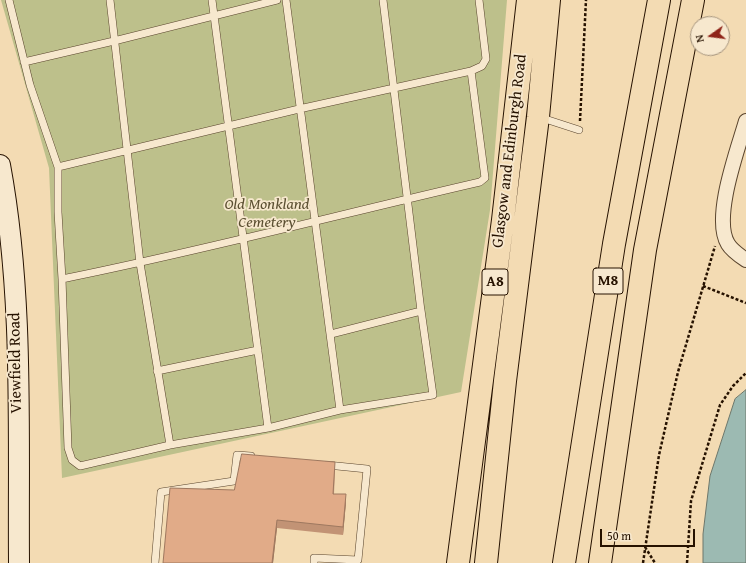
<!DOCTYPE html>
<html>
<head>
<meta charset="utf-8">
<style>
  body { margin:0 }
  #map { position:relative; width:746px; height:563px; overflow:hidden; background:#f3dbb3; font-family:"Gentium Book Plus",serif }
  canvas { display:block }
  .north { position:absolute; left:690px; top:16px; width:40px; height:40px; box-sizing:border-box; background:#f7e8ce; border:1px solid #a3927c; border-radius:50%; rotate:256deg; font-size:11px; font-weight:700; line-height:16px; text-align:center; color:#261200 }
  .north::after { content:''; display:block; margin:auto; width:14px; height:18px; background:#8f2418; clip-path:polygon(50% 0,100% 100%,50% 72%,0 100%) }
  .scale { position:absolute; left:600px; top:529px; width:95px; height:18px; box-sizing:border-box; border:2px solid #261200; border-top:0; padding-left:5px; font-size:12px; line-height:14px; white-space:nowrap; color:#261200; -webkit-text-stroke:3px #f7e8ce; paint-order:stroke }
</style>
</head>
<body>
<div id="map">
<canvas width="746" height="563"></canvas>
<div class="north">N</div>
<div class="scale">50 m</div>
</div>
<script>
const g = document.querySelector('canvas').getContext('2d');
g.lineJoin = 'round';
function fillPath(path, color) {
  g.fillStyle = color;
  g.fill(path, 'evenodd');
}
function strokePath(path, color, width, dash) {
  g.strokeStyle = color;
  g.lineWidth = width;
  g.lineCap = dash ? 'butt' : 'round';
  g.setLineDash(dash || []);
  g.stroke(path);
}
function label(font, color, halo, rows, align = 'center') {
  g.font = font + ' "Gentium Book Plus",serif';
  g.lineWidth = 3.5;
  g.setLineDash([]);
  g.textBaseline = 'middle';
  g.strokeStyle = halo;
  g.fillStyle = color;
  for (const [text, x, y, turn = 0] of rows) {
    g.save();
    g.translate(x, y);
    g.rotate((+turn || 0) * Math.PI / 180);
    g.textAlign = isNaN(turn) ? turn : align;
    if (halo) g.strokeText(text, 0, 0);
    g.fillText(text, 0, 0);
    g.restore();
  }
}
const green = new Path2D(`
  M1 0H507L490 210 461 392 62 478 49 168Z`);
const water = new Path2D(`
  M746 390V563H703V534L710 476 735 399Z`);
const path = new Path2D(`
  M580 121 586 0
  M703 286 746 303
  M645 547 655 563
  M643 563 659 455 678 372 715 246
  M687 563 691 501 720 405 733 386 746 373`);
const lane = new Path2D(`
  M9 0 30 85 58 167V212L62 279C202 251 341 214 480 182L485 178 471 71 299 109 58 167
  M110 0 140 263 170 445
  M212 0 268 428 340 410 433 395 421 310
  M286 0 340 410
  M24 62 114 41 277 0
  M471 71 482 66 486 59 479 0
  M539 117 579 130
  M62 279 68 448 72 460 80 466 170 445 268 428
  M331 334 421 311 383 0
  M157 371 258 350
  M155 563 161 492 234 481 237 455 251 456
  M314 563V558L358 560 367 469 327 465`);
const street = new Path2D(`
  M746 121C738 149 712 218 728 244 731 249 740 256 746 260`);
const secondary = new Path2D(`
  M0 165C24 295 18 431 19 563`);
const highway = new Path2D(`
  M458 563 503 220 528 0
  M486 563 505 381 538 117 549 0
  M564 563 614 244 659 0
  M600 563 645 250 693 0`);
const wall = new Path2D(`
  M335 470 334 494 346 502 343 535 277 528 273 563H163L234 490Z`);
const shadedWall = new Path2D(`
  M346 494V502L343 535V527Z
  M277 520V528L273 563H272Z`);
const building = new Path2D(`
  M242 454 335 462 333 494H346L343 527 277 520 272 563H163L170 488 234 490Z`);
const shields = [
  [608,281,30],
  [495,282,26]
];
const shieldNames = [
  ["M8",608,281],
  ["A8",495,282]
];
const streetNames = [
  ["Glasgow and Edinburgh Road",510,151,-83],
  ["Viewfield Road",16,363,-91]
];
const parkNames = [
  ["Old Monkland",267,205],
  ["Cemetery",267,223]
];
fillPath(green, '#bdc08b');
fillPath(water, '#9cbab2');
strokePath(water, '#6d776b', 1);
strokePath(lane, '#59442d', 8);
strokePath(street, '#59442d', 16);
strokePath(secondary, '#261200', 22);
strokePath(highway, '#261200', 24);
strokePath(path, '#261200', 2.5, [3, 2]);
strokePath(lane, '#f7e8ce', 7);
strokePath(street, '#f7e8ce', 14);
strokePath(secondary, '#f7e8ce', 20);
strokePath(highway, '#f3dbb3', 22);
fillPath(wall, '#c29375');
fillPath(shadedWall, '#9e785f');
fillPath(building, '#e1ab88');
strokePath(building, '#9e785f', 1);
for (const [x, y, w] of shields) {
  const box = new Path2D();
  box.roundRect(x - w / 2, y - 13, w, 26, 3);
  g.fillStyle = '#f7e8ce';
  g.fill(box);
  strokePath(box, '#261200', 1);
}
label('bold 15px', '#261200', null, shieldNames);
label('16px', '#261200', '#f7e8ce', streetNames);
label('italic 16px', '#5b4f31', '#f7e8ce', parkNames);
</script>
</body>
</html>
